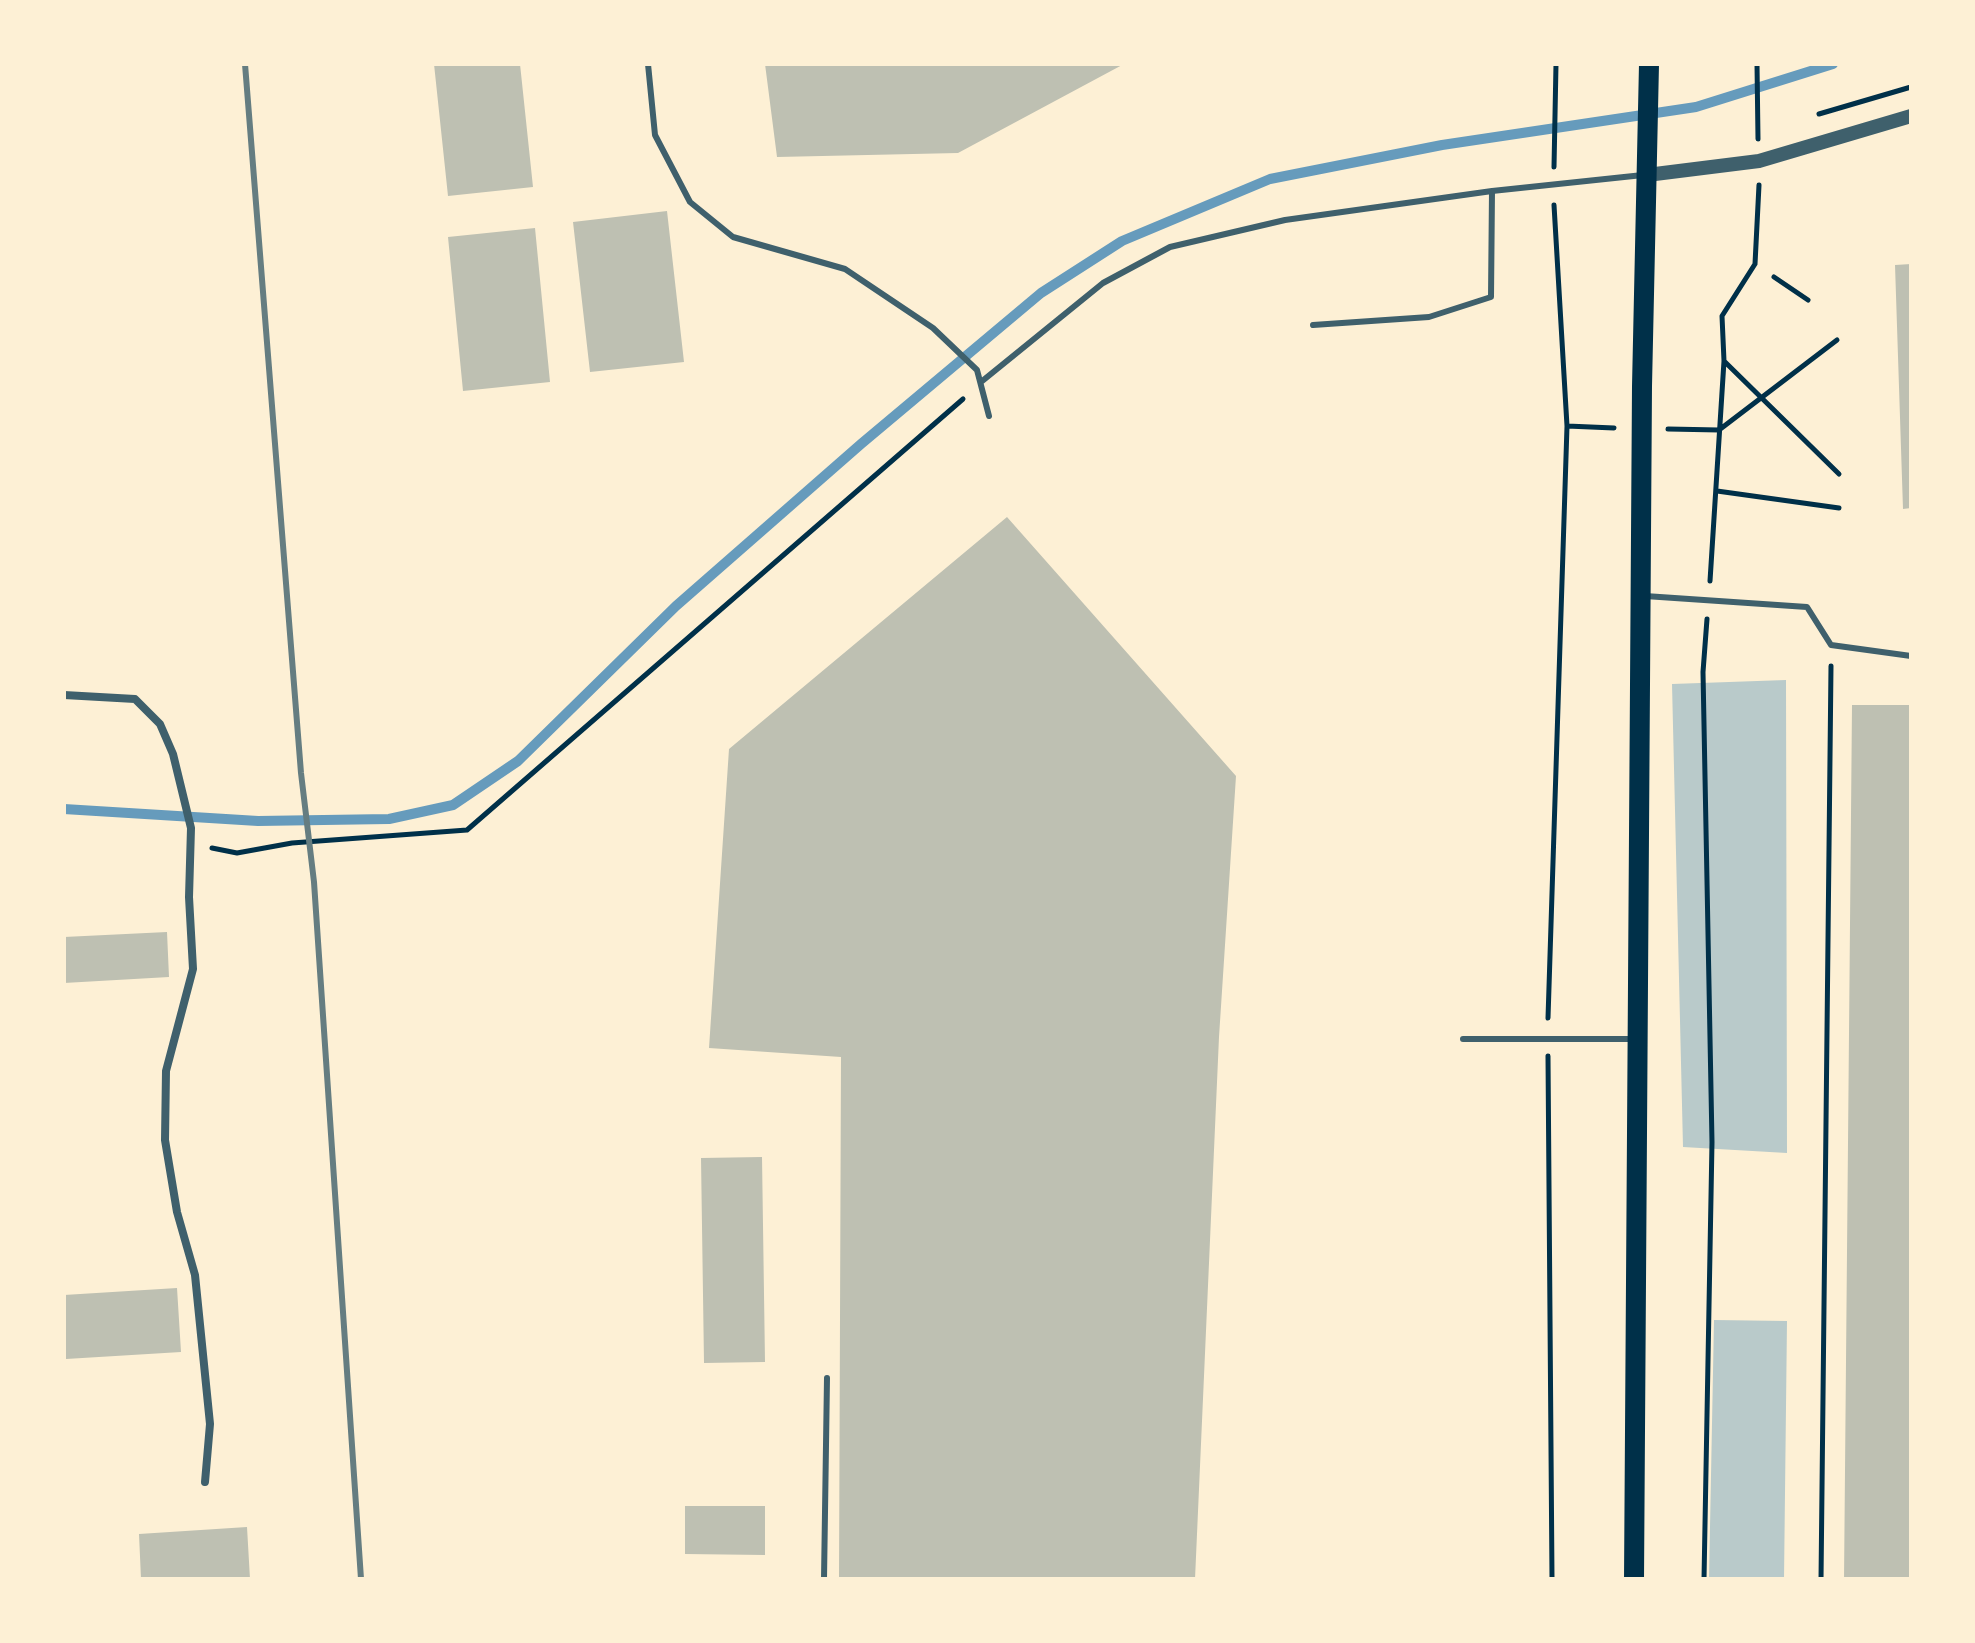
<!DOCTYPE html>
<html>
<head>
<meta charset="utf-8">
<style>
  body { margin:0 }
  #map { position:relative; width:1975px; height:1643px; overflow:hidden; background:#fdf0d5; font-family:"Alegreya Sans",sans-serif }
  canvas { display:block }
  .frame { position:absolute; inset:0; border:66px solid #fdf0d5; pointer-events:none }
</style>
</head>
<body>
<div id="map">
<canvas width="1975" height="1643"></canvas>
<div class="frame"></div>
</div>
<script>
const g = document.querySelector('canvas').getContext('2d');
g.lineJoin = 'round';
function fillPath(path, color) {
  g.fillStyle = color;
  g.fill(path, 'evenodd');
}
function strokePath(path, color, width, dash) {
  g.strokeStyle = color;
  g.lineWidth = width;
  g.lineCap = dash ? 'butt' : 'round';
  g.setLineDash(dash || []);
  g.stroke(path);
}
const green = new Path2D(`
  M1786 680 1787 1153 1683 1147 1672 684Z
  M1714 1320 1787 1321 1784 1579H1709Z`);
const stream = new Path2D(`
  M64 809 258 821 389 819 453 805 518 761 676 606 861 444 1041 293 1122 241 1270 179 1442 145 1696 107 1833 64`);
const building = new Path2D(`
  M434 64H520L533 187 448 196Z
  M765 64H1124L958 153 777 157Z
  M667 211 684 362 590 372 573 222Z
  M535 228 550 382 463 391 448 237Z
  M1911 264V508L1903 509 1895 265Z
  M1007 517 1236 776 1219 1037 1195 1579H839L841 1057 709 1048 729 749Z
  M1852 705H1911V1579H1844Z
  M167 932 169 977 64 983V937Z
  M762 1157 765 1362 704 1363 701 1158Z
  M177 1288 181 1352 66 1359 64 1295Z
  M685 1506H765V1555L685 1554Z
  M247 1527 250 1579H141L139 1534Z`);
const path = new Path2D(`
  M1757 64 1758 139
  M1819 114 1911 87
  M1554 167 1556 64
  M1774 277 1808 300
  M1724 361 1839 474
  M1567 426 1614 428
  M1668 429 1719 430 1837 340
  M1717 491 1839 508
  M1710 581 1724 361 1722 316 1755 264 1759 185
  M212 848 237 853 292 843 467 830 963 399
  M1548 1018 1567 426 1554 205
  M1548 1056 1552 1579
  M1704 1579 1712 1142 1703 672 1707 619
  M1821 1579 1831 666`);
const service = new Path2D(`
  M648 64 655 135 690 202 733 237 845 269 933 328 977 370 989 416
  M1313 325 1429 317 1491 297 1492 191
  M981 382 1103 283 1170 247 1285 220 1492 191 1643 175
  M1645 596 1807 607 1831 645 1911 656
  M1463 1039H1633
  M824 1579 827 1378`);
const minor = new Path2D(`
  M64 695 135 699 160 724 173 754 191 828 189 897 193 969 166 1071 165 1140 177 1212 195 1275 210 1424 205 1482`);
const tertiary = new Path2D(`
  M1647 175 1759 161 1911 116`);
const primary = new Path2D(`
  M1634 1579 1642 386 1649 64`);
const rail = new Path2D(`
  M245 64 301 773 314 882 361 1579`);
fillPath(green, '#b9caca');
strokePath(stream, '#669bbc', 10);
fillPath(building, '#bec0b2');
strokePath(path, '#003049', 5);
strokePath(service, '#3f606c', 6);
strokePath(minor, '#3f606c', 8);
strokePath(tertiary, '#3f606c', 14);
strokePath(primary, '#003049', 20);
strokePath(rail, '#657d81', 6);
</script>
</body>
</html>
